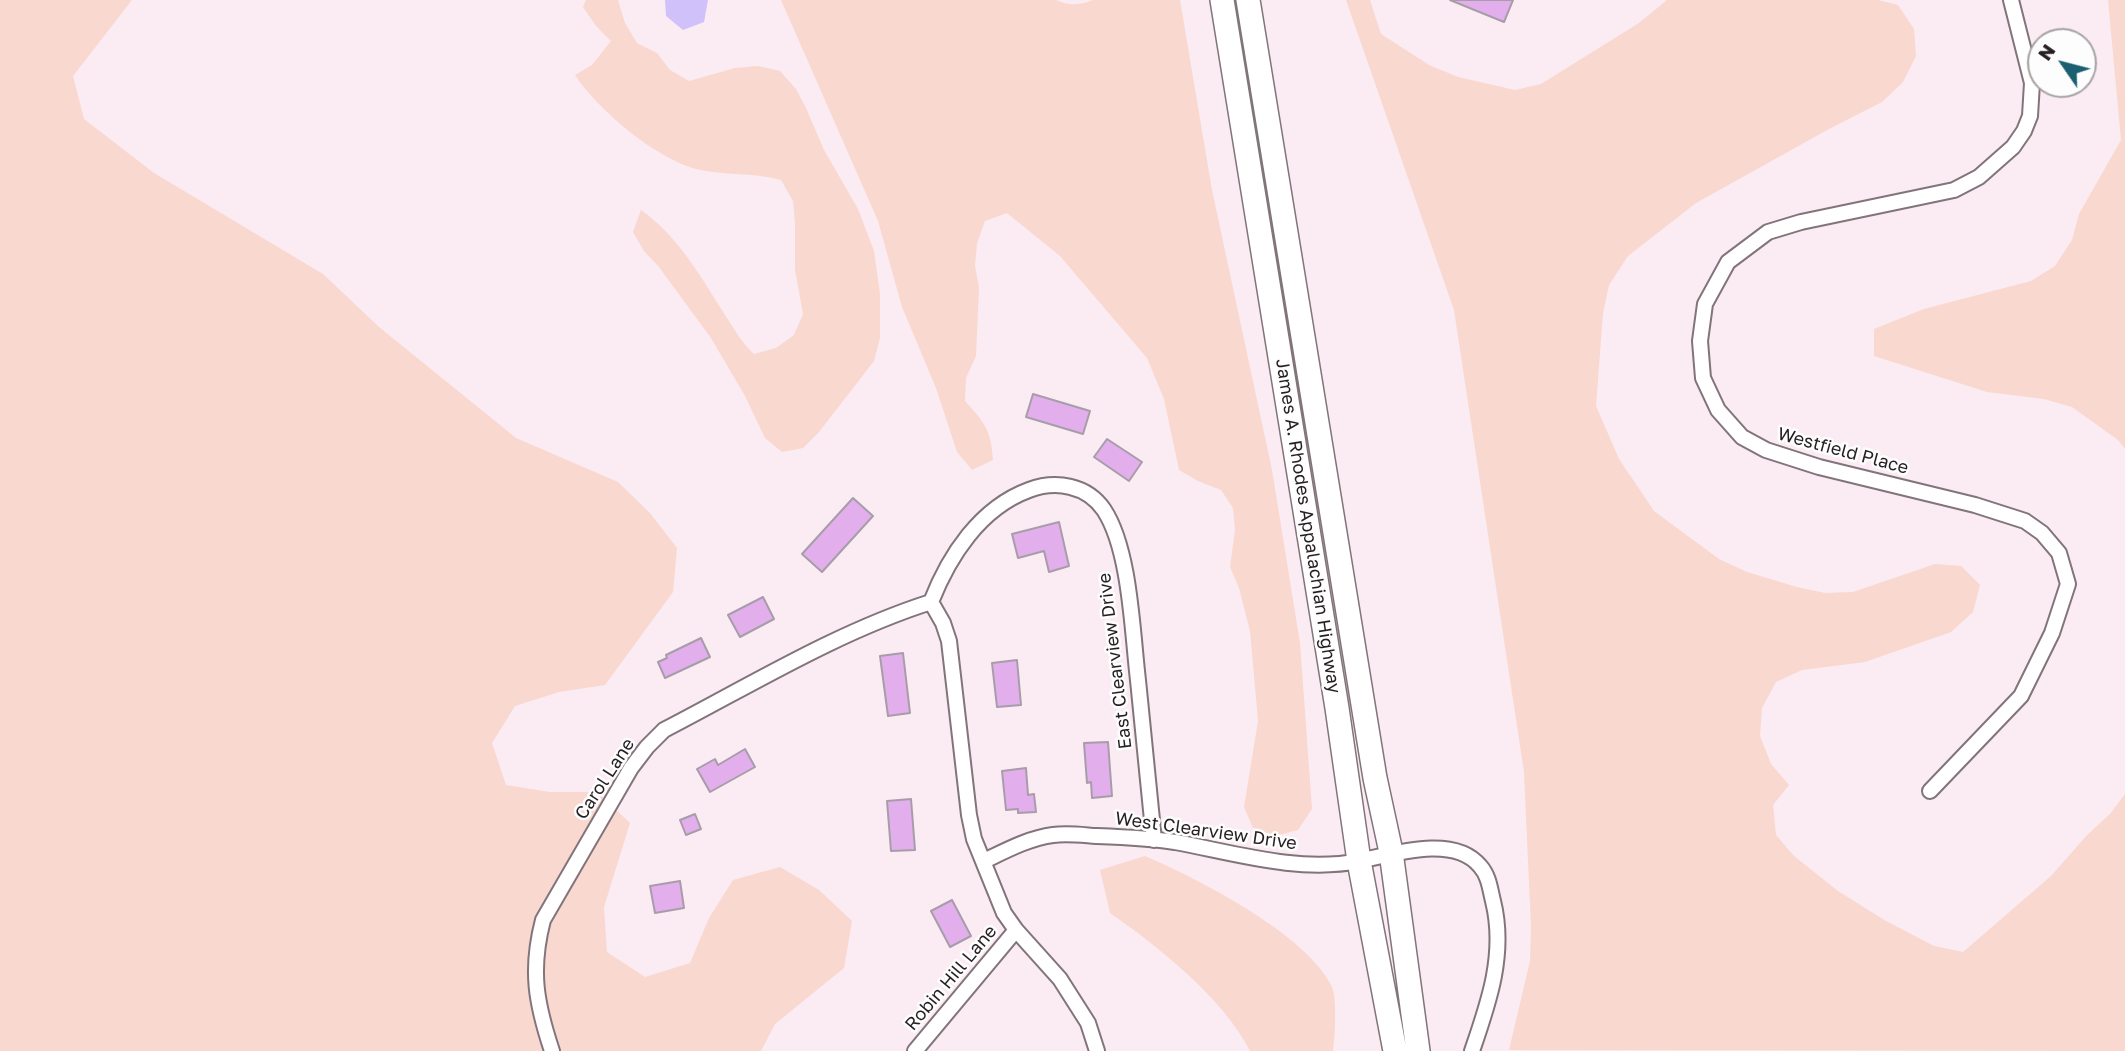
<!DOCTYPE html>
<html>
<head>
<meta charset="utf-8">
<style>
  body { margin:0 }
  #map { position:relative; width:2125px; height:1051px; overflow:hidden; background:#fbebf3; font-family:"Golos Text",sans-serif }
  canvas { display:block }
  .north { position:absolute; left:2027px; top:28px; width:70px; height:70px; box-sizing:border-box; background:#fdfdfd; border:2px solid #a7a4a5; border-radius:50%; rotate:305deg; font-size:19px; font-weight:700; line-height:28px; text-align:center; color:#251f22 }
  .north::after { content:''; display:block; margin:auto; width:24px; height:32px; background:#1c5f73; clip-path:polygon(50% 0,100% 100%,50% 72%,0 100%) }
</style>
</head>
<body>
<div id="map">
<canvas width="2125" height="1051"></canvas>
<div class="north">N</div>
</div>
<script>
const g = document.querySelector('canvas').getContext('2d');
g.lineJoin = 'round';
function fillPath(path, color) {
  g.fillStyle = color;
  g.fill(path, 'evenodd');
}
function strokePath(path, color, width, dash) {
  g.strokeStyle = color;
  g.lineWidth = width;
  g.lineCap = dash ? 'butt' : 'round';
  g.setLineDash(dash || []);
  g.stroke(path);
}
function label(font, color, halo, rows, align = 'center') {
  g.font = font + ' "Golos Text",sans-serif';
  g.lineWidth = 5;
  g.setLineDash([]);
  g.textBaseline = 'middle';
  g.strokeStyle = halo;
  g.fillStyle = color;
  for (const [text, x, y, turn = 0] of rows) {
    g.save();
    g.translate(x, y);
    g.rotate((+turn || 0) * Math.PI / 180);
    g.textAlign = isNaN(turn) ? turn : align;
    if (halo) g.strokeText(text, 0, 0);
    g.fillText(text, 0, 0);
    g.restore();
  }
}
const green = new Path2D(`
  M0 0H132L73 76 84 119 154 173 323 274 379 327 516 438 618 482 650 513 677 548 673 592 605 685 559 692 515 706 492 743 506 785 550 792H597L630 823 604 907 607 952 645 977 690 963 709 918 733 880 780 867 819 890 852 921 844 968 775 1024 761 1051H0Z
  M586 0H618L625 23 637 43 657 53 670 70 689 81 735 68 758 66 780 71 796 89 806 108 824 150 858 209 874 251 880 294V338L874 361 819 432 803 448 782 452 765 438 745 396 711 338 659 267 644 251 633 232 641 210C678 236 701 277 725 315 735 330 741 342 754 354L776 348 794 335 803 314 795 270V223L793 201 781 180C753 172 725 176 696 169 655 158 598 110 575 75L592 65 611 41 596 26 583 7Z
  M781 0H1056C1068 6 1082 5 1093 0H1180L1212 190 1272 470 1300 643 1312 809 1298 830 1275 836 1253 828 1244 807 1258 721 1250 631 1239 588 1230 567 1235 530 1233 508 1221 490 1198 481 1179 470 1164 399 1147 358 1060 256 1007 213 985 221 977 243 975 266 979 288 976 356 966 378 965 401C985 423 991 430 993 460L972 470 957 452 936 388 902 307 878 221Z
  M1346 0H1370L1381 34 1429 65 1458 77 1515 90 1541 84 1639 23 1667 0H1878L1898 5 1914 29 1916 56 1903 82 1882 102 1829 129 1696 203 1628 256 1609 285 1603 313 1596 406 1619 459 1654 511 1719 559 1747 572 1797 587 1825 593 1853 592 1935 564 1961 566 1980 585 1973 612 1951 632 1865 662 1802 670 1776 682 1762 708 1760 736 1771 764 1789 785 1773 805 1776 835 1794 856 1838 891 1886 921 1934 946 1963 952 2051 876 2088 834 2110 814 2125 794V1051L1509 1050 1530 961 1531 927 1524 772 1454 310Z
  M2108 0H2125V449L2118 440 2072 407 2044 399 1987 392 1874 356V329L1924 309 2031 281 2055 266 2072 240 2079 214 2121 140Z
  M1145 856C1198 879 1307 934 1332 987 1337 999 1335 1037 1333 1051H1250C1223 998 1159 947 1110 913L1100 870Z`);
const water = new Path2D(`
  M665 0H708L704 22 683 30 666 16Z`);
const building = new Path2D(`
  M1450 0H1513L1504 22Z
  M1033 394 1090 411 1083 434 1026 417Z
  M1107 439 1142 462 1129 481 1094 457Z
  M853 498 873 516 822 572 802 554Z
  M1059 522 1069 566 1049 572 1044 551 1018 558 1012 534Z
  M763 597 774 619 740 637 728 615Z
  M701 638 710 657 665 678 658 662 667 658 666 655Z
  M903 653 910 713 888 716 880 656Z
  M1017 660 1021 705 997 707 992 663Z
  M1108 742 1112 796 1092 798 1091 782 1087 783 1084 743Z
  M745 749 755 767 710 792 697 769 715 759 718 765Z
  M1026 768 1028 795 1034 794 1036 812 1018 813V809L1006 810 1002 771Z
  M911 799 915 850 891 851 887 801Z
  M695 814 701 829 686 835 680 820Z
  M680 881 684 908 655 913 650 886Z
  M952 900 971 936 950 947 931 911Z`);
const minor = new Path2D(`
  M931 602C949 556 980 508 1029 490 1056 480 1087 485 1104 510 1129 548 1132 625 1137 671 1143 727 1148 783 1154 840
  M931 602 943 623 949 641 969 815 974 839 1004 913 1016 930 1060 979 1088 1023 1097 1051
  M1930 791 2021 696 2052 633 2068 584 2059 553 2042 533 2025 521 1975 505 1819 467 1766 450 1742 437 1718 410 1703 378 1700 341 1705 304 1728 262 1768 232 1801 222 1954 190 1979 177 2013 147 2024 131 2030 116 2032 83 2011 0
  M984 861C1005 851 1029 838 1053 835 1067 833 1082 835 1096 836 1122 837 1149 838 1175 842 1235 853 1298 873 1359 861 1393 854 1454 834 1480 866 1489 876 1490 889 1493 901 1506 953 1489 1002 1472 1051
  M552 1051C536 1003 530 970 543 920L631 768 647 747 664 730C751 685 837 632 931 602
  M915 1051 1016 930`);
const trunk = new Path2D(`
  M1222 0 1337 708 1359 861 1395 1051
  M1248 0 1375 778 1391 852 1418 1051`);
const streetNames = [
  ["Westfield Place",1843,451,15],
  ["James A. Rhodes Appalachian Highway",1308,526,81],
  ["East Clearview Drive",1115,661,-97],
  ["Carol Lane",605,779,-57],
  ["West Clearview Drive",1206,831,8],
  ["Robin Hill Lane",951,978,-50]
];
fillPath(green, '#f9d8cf');
fillPath(water, '#d0c1fa');
fillPath(building, '#e2afec');
strokePath(building, '#a79da9', 2);
strokePath(minor, '#82747b', 18);
strokePath(trunk, '#82747b', 26);
strokePath(minor, '#fff', 14);
strokePath(trunk, '#fff', 23);
label('18px', '#251f22', '#fdfdfd', streetNames);
</script>
</body>
</html>
